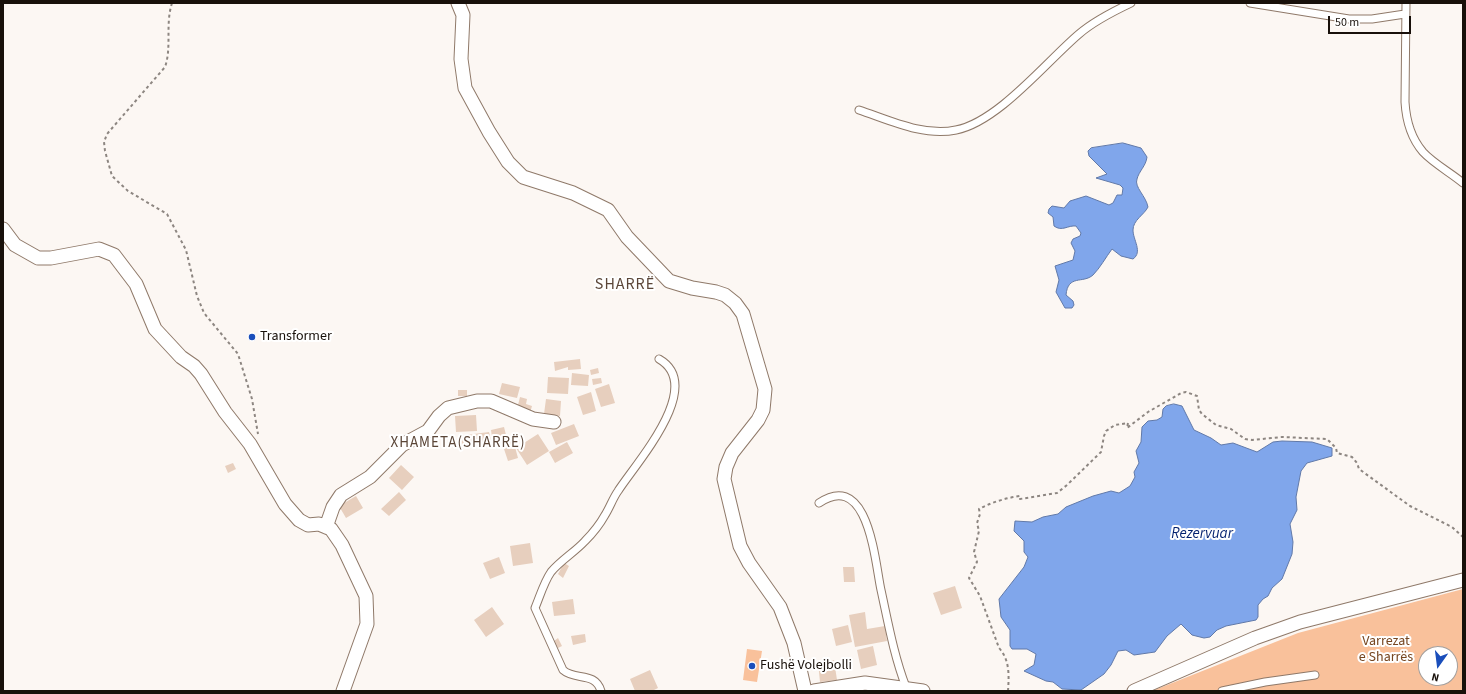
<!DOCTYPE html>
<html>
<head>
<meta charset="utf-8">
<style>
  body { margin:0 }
  #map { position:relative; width:1466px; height:694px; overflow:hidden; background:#fcf7f3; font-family:"Source Sans 3",sans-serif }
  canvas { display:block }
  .frame { position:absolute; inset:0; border:4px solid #18100a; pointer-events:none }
  .north { position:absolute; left:1418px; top:646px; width:40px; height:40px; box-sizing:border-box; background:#fff; border:1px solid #a39f9d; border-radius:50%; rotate:194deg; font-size:11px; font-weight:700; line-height:16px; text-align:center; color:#18100a }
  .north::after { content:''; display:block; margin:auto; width:14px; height:18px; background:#1a4ebb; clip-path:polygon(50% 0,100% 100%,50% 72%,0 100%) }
  .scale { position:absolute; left:1328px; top:16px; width:83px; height:18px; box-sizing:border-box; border:2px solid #18100a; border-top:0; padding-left:5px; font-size:12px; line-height:14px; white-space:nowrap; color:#18100a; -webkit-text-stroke:3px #fff; paint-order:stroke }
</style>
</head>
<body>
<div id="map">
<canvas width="1466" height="694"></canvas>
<div class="frame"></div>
<div class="north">N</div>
<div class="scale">50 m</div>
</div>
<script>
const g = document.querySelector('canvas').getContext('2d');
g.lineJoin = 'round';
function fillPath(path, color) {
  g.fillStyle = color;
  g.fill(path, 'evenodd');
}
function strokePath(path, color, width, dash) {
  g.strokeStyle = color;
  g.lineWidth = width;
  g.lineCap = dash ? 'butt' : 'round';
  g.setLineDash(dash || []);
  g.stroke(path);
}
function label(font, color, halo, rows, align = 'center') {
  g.font = font + ' "Source Sans 3",sans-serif';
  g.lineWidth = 4;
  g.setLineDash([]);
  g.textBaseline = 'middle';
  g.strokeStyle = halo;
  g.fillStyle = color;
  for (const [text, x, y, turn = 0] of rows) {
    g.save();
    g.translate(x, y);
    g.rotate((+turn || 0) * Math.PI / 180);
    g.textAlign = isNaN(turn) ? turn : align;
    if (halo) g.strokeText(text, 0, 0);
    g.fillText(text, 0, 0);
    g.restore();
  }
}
const green = new Path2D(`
  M1463 589V691H1152L1298 633ZM1426 654H1450V678H1426Z
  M747 649 762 651 757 682 743 680Z`);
const water = new Path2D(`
  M1123 143 1141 148 1147 157C1146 166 1139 171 1137 179 1134 187 1146 196 1148 207 1144 215 1133 220 1133 230 1133 240 1143 252 1133 259L1121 256 1112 249C1106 257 1100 268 1093 275 1083 284 1068 274 1066 295L1073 301 1074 305 1072 308H1065L1056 292 1059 280 1055 266 1073 260 1075 251 1071 243 1073 239 1080 236 1081 233 1076 226C1068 225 1062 232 1054 226L1053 217 1048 213 1049 209 1052 206 1064 208 1070 201 1086 196 1109 205 1113 203 1117 195H1122L1123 188 1120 185 1096 178 1107 174 1089 156 1088 151 1091 148Z
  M1174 404 1182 406 1194 430 1211 438 1221 445 1233 443 1257 452 1273 442 1282 441 1312 442 1332 448V456L1307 463 1301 471 1296 497 1297 510 1290 524 1293 542 1292 554 1282 579 1272 588 1268 596 1263 599 1258 605V617L1256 620 1226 626 1217 630 1210 637 1204 638 1192 635 1181 624 1167 636 1155 652 1134 655 1126 650 1118 651 1111 665 1104 674 1081 690 1062 689 1053 682 1046 681 1024 671 1034 665 1036 654 1027 649H1012L1010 646V630L1001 617 999 599 1024 567 1028 557 1024 552V541L1014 531 1015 521 1032 522 1043 517 1058 514 1066 507 1093 496 1111 491 1119 493 1130 486 1135 477 1134 472 1139 463 1136 451 1141 442 1142 427 1148 421 1157 420 1162 417 1163 409 1166 406Z`);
const building = new Path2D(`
  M253 333 255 338 250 340 248 335Z
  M580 359 581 369 568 370V367L555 371 554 362Z
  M598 368 599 373 591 375 590 370Z
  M572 373 589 375 588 386 571 385Z
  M548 377 569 378 568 394 547 393Z
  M601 378 602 383 593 385 592 379Z
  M502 383 520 387 517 398 499 394Z
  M609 384 615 403 601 407 595 389Z
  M458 390H467V396H458Z
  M591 392 596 411 583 415 577 397Z
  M520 397 527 399 526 404 532 406 530 413 517 409Z
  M546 399 561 401 560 416 544 414Z
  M476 415 477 431 456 432 455 416Z
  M574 424 579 436 556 445 551 433Z
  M504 427 506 435 492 437 491 430Z
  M489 432 491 441 460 447 458 436Z
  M538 434 549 451 527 465 516 448Z
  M512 436 518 458 508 461 501 440Z
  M567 442 573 453 555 463 549 452Z
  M233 463 236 469 228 473 225 466Z
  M401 465 414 477 402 490 389 478Z
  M399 492 406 500 389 516 381 509Z
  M356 496 363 508 346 518 339 506Z
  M530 543 533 563 513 566 510 546Z
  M499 557 505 573 490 579 483 563Z
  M564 563 569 566 563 578 558 574Z
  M843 567H854L855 582H844Z
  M955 586 962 608 941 615 933 593Z
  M573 599 575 614 554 616 552 602Z
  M492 607 504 624 486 637 474 620Z
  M865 612 867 629 885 626 887 641 855 647 849 615Z
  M848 625 852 642 836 646 832 629Z
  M585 634 586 642 573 645 571 636Z
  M558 638 562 646 558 648 554 641Z
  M873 646 877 665 861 669 857 650Z
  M834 660 837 680 820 682 818 662Z
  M650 670 658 688 652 691H635L630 679Z`);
const path = new Path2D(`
  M172 3C165 25 172 47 165 67L107 134 104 142 105 151 112 176 128 191 167 214 186 250 197 296 204 313 238 354 252 399 258 434
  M1008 691C1009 676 1010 660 999 648L980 596 969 578 977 562 974 552 979 531 977 523 980 514 979 509C992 502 1006 498 1020 496V499L1057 493 1067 485 1101 452 1104 436 1106 431 1115 425 1128 423 1127 428 1148 412 1181 393 1186 392 1197 396 1199 410 1202 414 1216 425 1231 429 1245 439 1252 440 1282 437 1327 439 1336 448 1337 453 1352 457 1357 463 1359 469 1410 506 1452 527 1463 537`);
const service = new Path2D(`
  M1250 3 1349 19H1372L1405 14
  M1406 3 1405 102C1406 119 1411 138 1423 152 1433 163 1451 173 1463 183
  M859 110C889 120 924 137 956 130 998 122 1047 61 1079 34 1094 21 1114 11 1131 3
  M819 503C869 469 875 563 881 590 888 622 894 656 906 687
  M601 691C595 671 575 681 563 670L535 608C540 596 544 582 551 572 561 560 575 552 585 541 592 534 600 524 605 515 610 507 613 498 618 491 636 463 706 386 659 359
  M1222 691 1265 682 1315 675`);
const minor = new Path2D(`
  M458 3 463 15 461 59 465 88 489 132 508 162 523 177 573 193 608 210 627 237 669 281 692 288 716 292 725 295 735 303 743 314 765 389 763 410 758 420 732 453 726 467 724 479 740 546 749 563 780 607 794 643 805 691
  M3 229 15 245 38 258H51L99 249 114 255 136 284 155 329 181 357 194 366 201 374 225 412 250 444 285 504 299 520 308 525 319 524 331 529 342 545 366 596 367 624 343 691
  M326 527 333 507 341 495 370 477 402 445 428 431 439 416 448 408 477 401H491L533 419 554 422
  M814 691 865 683 923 691
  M1134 691 1255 638 1300 622 1463 580`);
const markers = [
  [252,337,4,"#1a4ebb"],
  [752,666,4,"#1a4ebb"]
];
const poiNames = [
  ["Transformer",260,337],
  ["Fushë Volejbolli",760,666]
];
const parkNames = [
  ["Varrezat",1386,642],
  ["e Sharrës",1386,658]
];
const neighbourhoodNames = [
  ["XHAMETA(SHARRË)",458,444]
];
const waterNames = [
  ["Rezervuar",1202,535]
];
const quarterNames = [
  ["SHARRË",625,285]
];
fillPath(green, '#f9c19b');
fillPath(water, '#80a6eb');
strokePath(water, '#6179a8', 1);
fillPath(building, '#e7cfbe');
strokePath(service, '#8f7969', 9);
strokePath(minor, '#8f7969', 15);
strokePath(path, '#8d8681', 2, [3, 3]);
strokePath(service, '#fff', 7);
strokePath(minor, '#fff', 13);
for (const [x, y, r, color] of markers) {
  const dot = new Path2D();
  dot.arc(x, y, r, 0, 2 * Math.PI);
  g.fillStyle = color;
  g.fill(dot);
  strokePath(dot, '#fff', 1.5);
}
label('14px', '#18100a', '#fff', poiNames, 'left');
label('14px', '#764620', '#fff', parkNames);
g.letterSpacing = '1px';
label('15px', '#5b4638', '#fff', neighbourhoodNames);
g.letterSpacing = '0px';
label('italic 15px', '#001f6e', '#fff', waterNames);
g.letterSpacing = '1px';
label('16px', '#5b4638', '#fff', quarterNames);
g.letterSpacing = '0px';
</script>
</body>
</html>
